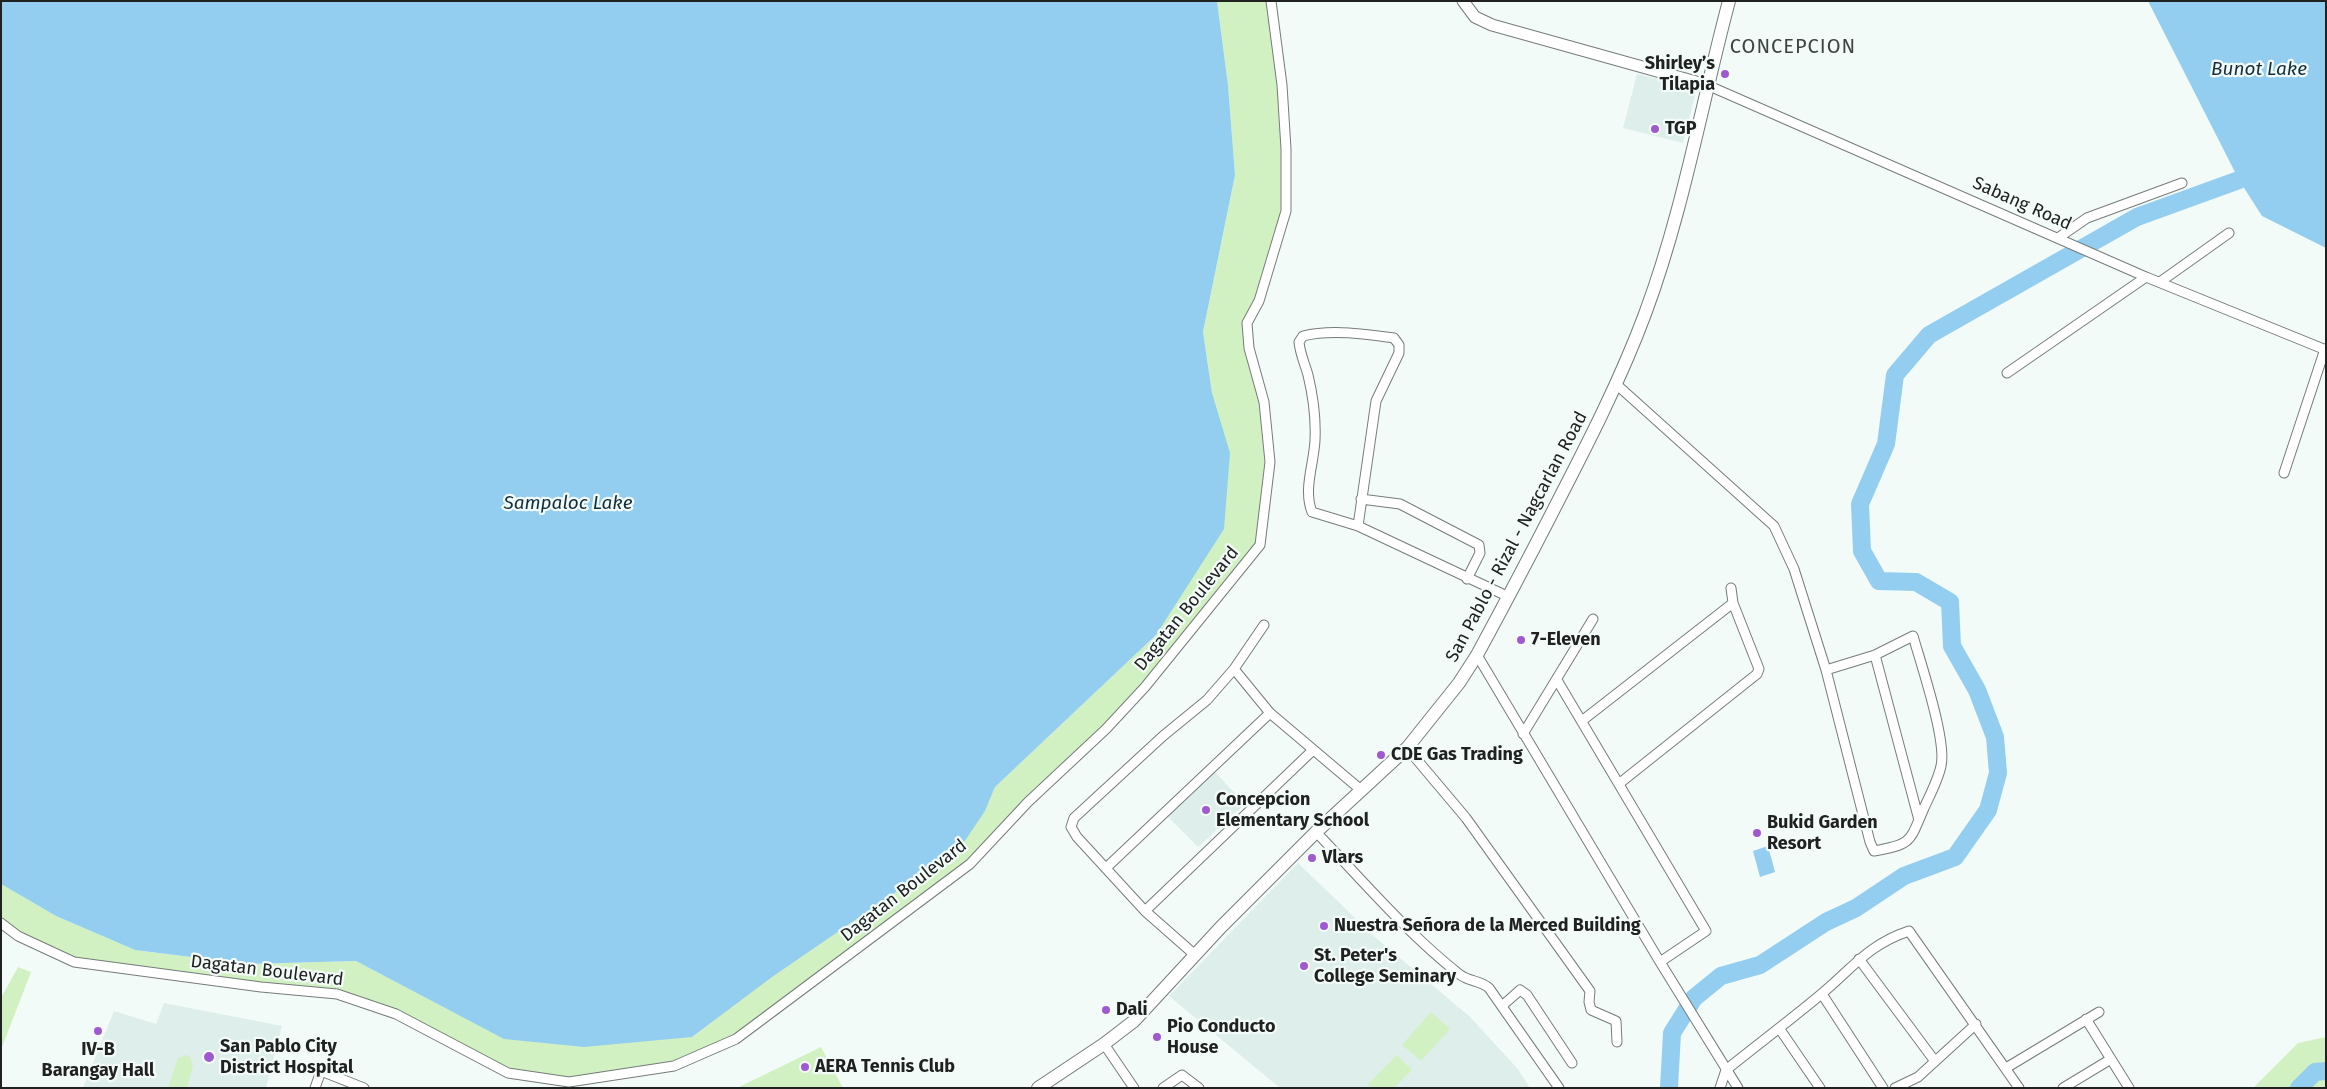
<!DOCTYPE html>
<html>
<head>
<meta charset="utf-8">
<style>
  body { margin:0 }
  #map { position:relative; width:2327px; height:1089px; overflow:hidden; background:#f3fbf9; font-family:"Fira Sans",sans-serif }
  canvas { display:block }
  .frame { position:absolute; inset:0; border:2px solid #202222; pointer-events:none }
</style>
</head>
<body>
<div id="map">
<canvas width="2327" height="1089"></canvas>
<div class="frame"></div>
</div>
<script>
const g = document.querySelector('canvas').getContext('2d');
g.lineJoin = 'round';
function fillPath(path, color) {
  g.fillStyle = color;
  g.fill(path, 'evenodd');
}
function strokePath(path, color, width, dash) {
  g.strokeStyle = color;
  g.lineWidth = width;
  g.lineCap = dash ? 'butt' : 'round';
  g.setLineDash(dash || []);
  g.stroke(path);
}
function label(font, color, halo, rows, align = 'center') {
  g.font = font + ' "Fira Sans",sans-serif';
  g.lineWidth = 4.5;
  g.setLineDash([]);
  g.textBaseline = 'middle';
  g.strokeStyle = halo;
  g.fillStyle = color;
  for (const [text, x, y, turn = 0] of rows) {
    g.save();
    g.translate(x, y);
    g.rotate((+turn || 0) * Math.PI / 180);
    g.textAlign = isNaN(turn) ? turn : align;
    if (halo) g.strokeText(text, 0, 0);
    g.fillText(text, 0, 0);
    g.restore();
  }
}
const built = new Path2D(`
  M1637 74 1697 88 1683 143 1623 128Z
  M1214 771 1245 804 1198 847 1166 815Z
  M1298 863 1375 937 1469 1016 1518 1069 1530 1088H1280L1169 996Z
  M164 1003 282 1026 266 1088H83L114 1011 156 1024Z`);
const green = new Path2D(`
  M1217 1H1271L1282 85 1286 211 1247 323 1264 402 1270 462 1260 545 1145 687 970 864 736 1039 674 1066 569 1082 508 1073 396 1014 337 994 74 962 1 923V884L56 916 135 950 247 964 356 961 505 1039 692 1037 985 811 995 787 1156 635 1212 393 1203 332 1235 175 1228 85Z
  M18 967 31 972 1 1050V998Z
  M1431 1012 1450 1029 1421 1061 1402 1045Z
  M2326 1037V1088H2253L2298 1043Z
  M821 1047 843 1088H737Z
  M186 1055 190 1057 193 1066 187 1088H168L178 1058Z
  M1397 1055 1412 1070 1394 1088H1371L1368 1084Z`);
const water = new Path2D(`
  M1 1H1217L1228 85 1235 175 1203 332 1212 393 1230 453 1224 529 1156 635 995 787 985 811 960 848 772 977 692 1037 584 1047 504 1039 356 961 247 964 135 950 56 916 1 884Z
  M2148 1H2326V248L2262 216 2239 180Z
  M1768 846 1775 872 1760 877 1753 851Z`);
const river = new Path2D(`
  M1669 1088 1672 1033 1694 998 1721 976 1760 965 1826 922 1856 908 1904 876 1955 857 1988 810 1998 773 1995 737 1977 690 1952 646 1950 602 1916 582 1879 581 1862 551 1860 504 1886 444 1895 375 1929 335 2137 217 2239 180
  M2299 1088 2315 1072 2326 1071`);
const minor = new Path2D(`
  M1707 85 2146 277 2326 350
  M2058 238 2087 218 2182 183
  M2160 282 2229 233
  M2007 373 2146 277
  M1616 384 1774 526 1794 569 1826 670 1870 842 1874 851C1912 844 1909 843 1924 808 1930 795 1938 780 1941 766 1947 741 1921 664 1913 636L1875 655 1826 670
  M2284 473 2325 349
  M1361 499 1400 504 1479 545 1480 553 1467 579
  M1358 526 1376 401 1399 353V345L1394 338C1366 334 1331 329 1303 336L1299 342C1300 354 1305 364 1308 375 1313 396 1316 419 1315 440 1314 464 1303 489 1312 512L1358 526 1509 597
  M1477 655 1660 962 1738 1088
  M1875 655 1919 820
  M1234 669 1270 713 1361 790
  M1557 680 1706 931 1660 962
  M1583 720 1733 603
  M1523 734 1593 619
  M1407 748 1466 818 1590 991 1589 1002 1591 1010 1616 1021 1617 1042
  M1620 783 1757 674 1759 669 1733 603 1731 588
  M1316 832C1362 880 1407 933 1459 974 1469 982 1480 980 1489 988L1559 1088
  M1106 868 1270 713
  M1145 911 1312 751
  M1 923 18 936 74 962 261 987 337 994 396 1014 508 1073 569 1082 674 1066 736 1039 970 864 1028 802 1106 729 1145 687 1260 545 1270 462 1264 402 1249 348 1247 323 1259 301 1286 211V149L1282 85 1271 1
  M1195 955 1145 911 1077 837 1071 827 1074 818 1163 736 1207 700 1234 669 1264 625
  M1859 959 1934 1060
  M1822 994 1883 1088
  M1502 1006 1520 990 1527 995 1572 1063
  M2086 1019 2129 1088
  M1779 1028 1820 1088
  M1104 1044 1134 1088
  M2006 1068 2099 1012
  M315 1088 321 1071 364 1088
  M1163 1088 1182 1075 1199 1088
  M1720 1088 1726 1070C1757 1045 1789 1021 1819 996 1852 969 1867 945 1909 931L2019 1088
  M1895 1088 1918 1077 1976 1024
  M2063 1088 2111 1059`);
const tertiary = new Path2D(`
  M1463 1 1475 17 1492 25 1707 85`);
const secondary = new Path2D(`
  M1038 1088 1104 1044 1134 1021 1221 927 1316 832 1407 748 1459 683 1477 655C1503 607 1529 558 1554 509 1587 445 1620 381 1645 314 1683 212 1701 106 1729 1`);
const markers = [
  [1725,74,5,"#9f5acf"],
  [1655,129,5,"#9f5acf"],
  [1521,640,5,"#9f5acf"],
  [1381,755,5,"#9f5acf"],
  [1206,810,5,"#9f5acf"],
  [1757,833,5,"#9f5acf"],
  [1312,858,5,"#9f5acf"],
  [1324,926,5,"#9f5acf"],
  [1304,966,5,"#9f5acf"],
  [1106,1010,5,"#9f5acf"],
  [98,1031,5,"#9f5acf"],
  [1157,1037,5,"#9f5acf"],
  [209,1057,6,"#9f5acf"],
  [805,1067,5,"#9f5acf"]
];
const poiNames = [
  ["Shirley’s",1715,64,"right"],
  ["Tilapia",1715,85,"right"],
  ["TGP",1665,129],
  ["7-Eleven",1531,640],
  ["CDE Gas Trading",1391,755],
  ["Concepcion",1216,800],
  ["Elementary School",1216,821],
  ["Bukid Garden",1767,823],
  ["Resort",1767,844],
  ["Vlars",1322,858],
  ["Nuestra Señora de la Merced Building",1334,926],
  ["St. Peter's",1314,956],
  ["College Seminary",1314,977],
  ["Dali",1116,1010],
  ["Pio Conducto",1167,1027],
  ["House",1167,1048],
  ["San Pablo City",220,1047],
  ["District Hospital",220,1068],
  ["IV-B",98,1050,"center"],
  ["Barangay Hall",98,1071,"center"],
  ["AERA Tennis Club",815,1067]
];
const streetNames = [
  ["Sabang Road",2022,204,24],
  ["San Pablo - Rizal - Nagcarlan Road",1517,537,-62],
  ["Dagatan Boulevard",1187,609,-51],
  ["Dagatan Boulevard",904,891,-38],
  ["Dagatan Boulevard",267,971,7]
];
const waterNames = [
  ["Bunot Lake",2259,70],
  ["Sampaloc Lake",568,504]
];
const quarterNames = [
  ["CONCEPCION",1793,47]
];
fillPath(built, '#ddeeeb');
fillPath(green, '#d2f1c2');
fillPath(water, '#93cef0');
strokePath(river, '#93cef0', 18);
strokePath(minor, '#767c7b', 11);
strokePath(tertiary, '#767c7b', 13);
strokePath(secondary, '#767c7b', 14);
strokePath(minor, '#fff', 9);
strokePath(tertiary, '#fff', 11);
strokePath(secondary, '#fff', 12);
for (const [x, y, r, color] of markers) {
  const dot = new Path2D();
  dot.arc(x, y, r, 0, 2 * Math.PI);
  g.fillStyle = color;
  g.fill(dot);
  strokePath(dot, '#f3fbf9', 2);
}
label('bold 18px', '#202222', '#f3fbf9', poiNames, 'left');
label('18px', '#202222', '#f3fbf9', streetNames);
label('italic 19px', '#122e3c', '#f3fbf9', waterNames);
g.letterSpacing = '1px';
label('20px', '#3e4443', '#f3fbf9', quarterNames);
g.letterSpacing = '0px';
</script>
</body>
</html>
